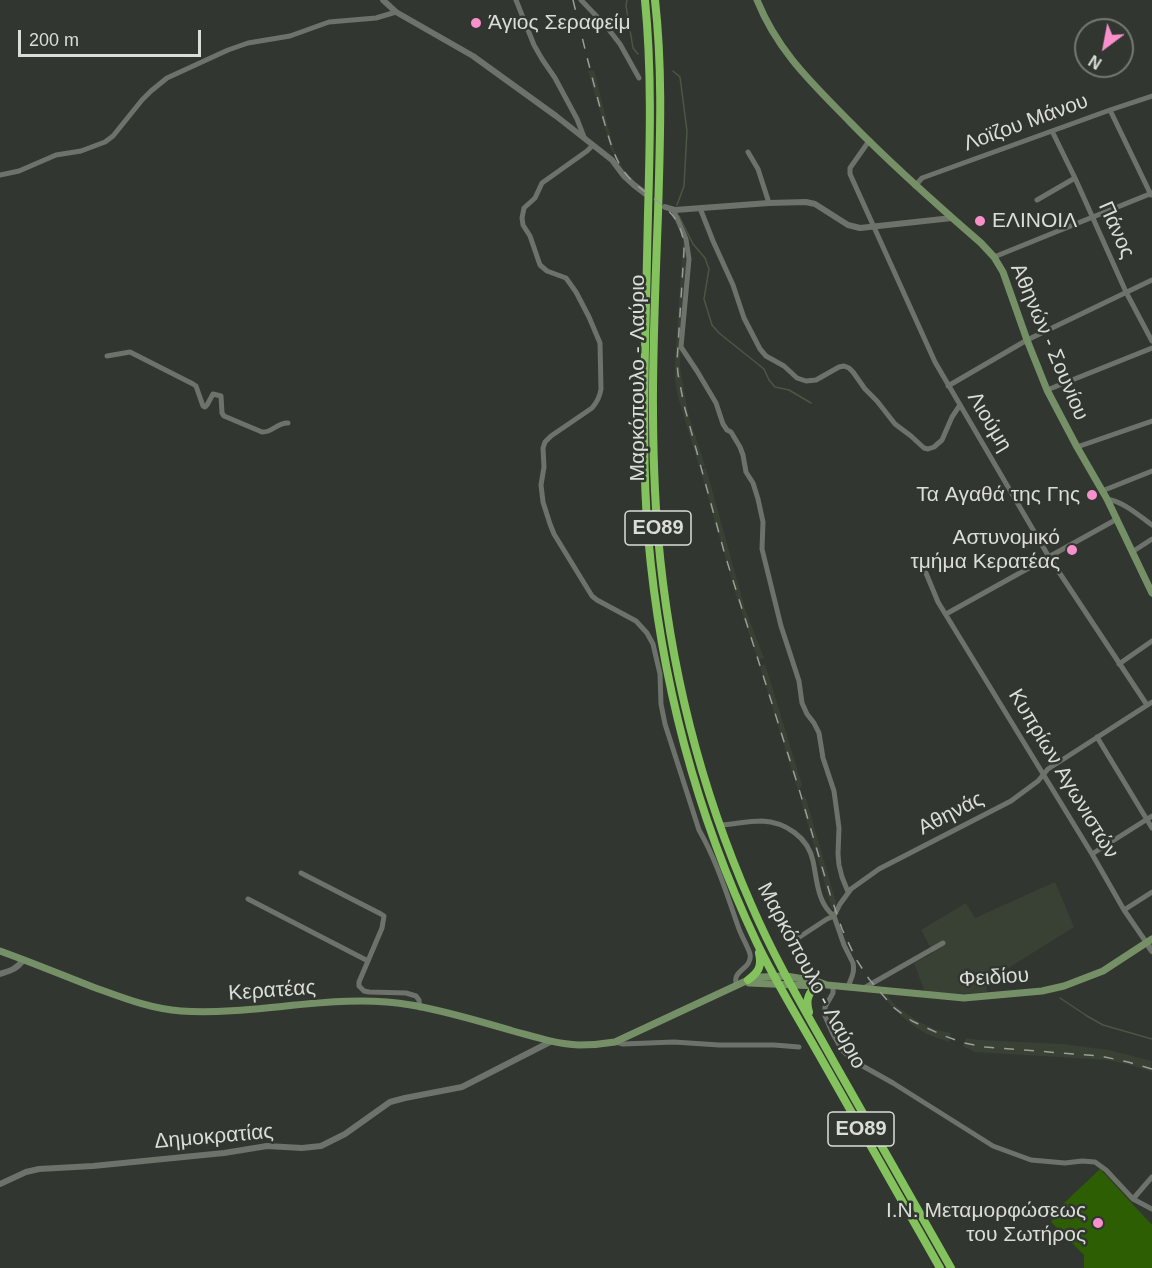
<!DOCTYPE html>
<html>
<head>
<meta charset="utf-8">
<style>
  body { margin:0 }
  #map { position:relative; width:1152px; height:1268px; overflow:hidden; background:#323630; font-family:Helvetica,sans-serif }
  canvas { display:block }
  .north { position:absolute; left:1074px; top:18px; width:60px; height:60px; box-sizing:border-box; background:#323630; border:2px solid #757973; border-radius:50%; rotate:212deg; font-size:16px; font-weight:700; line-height:24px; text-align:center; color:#daddd8 }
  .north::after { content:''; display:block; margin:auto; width:21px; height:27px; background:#f890cc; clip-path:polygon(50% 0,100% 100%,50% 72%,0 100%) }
  .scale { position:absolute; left:18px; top:30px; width:183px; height:27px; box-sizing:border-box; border:3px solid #daddd8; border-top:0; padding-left:8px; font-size:18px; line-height:21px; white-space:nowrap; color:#daddd8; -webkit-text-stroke:4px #323630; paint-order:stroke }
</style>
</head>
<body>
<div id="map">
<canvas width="1152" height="1268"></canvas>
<div class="north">N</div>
<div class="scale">200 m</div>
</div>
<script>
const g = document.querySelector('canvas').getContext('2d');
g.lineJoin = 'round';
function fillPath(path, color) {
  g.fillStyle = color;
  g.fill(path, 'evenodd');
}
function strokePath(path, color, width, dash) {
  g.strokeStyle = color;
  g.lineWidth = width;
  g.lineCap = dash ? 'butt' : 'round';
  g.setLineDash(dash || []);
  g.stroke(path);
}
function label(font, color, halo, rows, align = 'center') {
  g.font = font + ' Helvetica,sans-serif';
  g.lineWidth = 5;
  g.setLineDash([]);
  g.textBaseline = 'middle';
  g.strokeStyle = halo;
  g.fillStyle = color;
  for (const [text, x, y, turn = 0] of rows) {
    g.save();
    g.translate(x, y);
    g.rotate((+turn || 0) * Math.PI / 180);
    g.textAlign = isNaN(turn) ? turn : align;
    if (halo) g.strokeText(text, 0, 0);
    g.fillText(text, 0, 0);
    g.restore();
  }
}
const built = new Path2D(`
  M594 70 614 150 624 170 637 183 648 191V193L626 174 611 149 588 71Z
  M683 242 685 244 686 266 681 320 680 367 688 413 705 466H699L678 397 675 380V361Z
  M706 468 745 609 764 658 758 660 735 592 700 469Z
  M765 664 802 785 798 791 760 667Z
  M805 795 837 906 834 909H832L801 801Z
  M1055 882 1074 927 986 982 987 992 964 994 925 992 914 963 933 953 921 930 966 903 975 918Z
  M880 994H886L897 1007 919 1022 937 1030 951 1033 949 1042 927 1034 914 1026 899 1014Z
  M966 1038 980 1040 1063 1044 1109 1050 1151 1061 1152 1072 1134 1066 1108 1060 974 1052 963 1046Z`);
const green = new Path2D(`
  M1100 1169 1152 1225V1268H1084V1255L1051 1222 1062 1205Z`);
const stream = new Path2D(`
  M627 0 626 6 633 48 638 54
  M673 71 680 77 687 131 684 186 677 205
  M679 216 693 244 705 258 709 269 704 299 712 325 719 333 764 369 769 380 775 387 789 390 811 403
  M1060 998 1087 1016 1103 1025 1152 1039`);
const minor = new Path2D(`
  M516 0 534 45 542 59 555 78 577 119 584 137
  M581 0 606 26 620 44 639 78
  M1110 110 1151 195
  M1052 131 1075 178 1126 292 1152 341
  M869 141 850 168V174L935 362 1049 557 1147 705
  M593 145 587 151 542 183 535 198 524 208 522 218 523 225 530 236 540 265 547 271 566 278 576 292 589 317 600 343 601 389C600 397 597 402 592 408L551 436 545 442 543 448 544 467 541 485 543 502 550 524 554 534 592 596 597 600 636 621 647 633 653 644 660 674 661 704 665 724 699 830C717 861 727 895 739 929 742 937 748 947 750 954 753 969 730 971 737 985
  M748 152 758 169 769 203
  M0 175 19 171 56 155 81 151 105 142 113 136 142 100 151 91 167 78 228 50 248 43 290 36 329 22 376 18 396 12
  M915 186 922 178 1110 110 1152 96
  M1037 200 1075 178
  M700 208 713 241 733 285 744 318 760 349 766 356 784 366 797 378 806 381 816 380 839 367 844 366 849 368 853 372 865 389 877 401 895 424 911 436 924 448 928 449 934 447 942 440 952 417 960 405
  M673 209 686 239 689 259 681 347 697 371 716 403 723 424 727 430 731 432 740 447 743 455 746 472 753 483 758 499 763 522 762 549 781 626 799 681 802 703 807 714 814 723 819 733 823 758 834 791 839 828 838 854 839 865 842 877 848 892
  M994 257 1152 193
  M107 356 130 352 193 384 196 386 203 406 205 407 207 405 213 394 221 396 222 413 224 416 262 432C272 433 278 422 288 423
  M948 386 1027 340 1152 280
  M1047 390 1152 348
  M1077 447 1152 421
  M1102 491 1152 471
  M1107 499C1124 502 1138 515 1152 525
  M1132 552 1152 539
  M926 573 938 602 1092 854 1124 910 1146 942
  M946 614 1117 519
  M1119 664 1152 641
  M1097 737 1152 828
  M720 825C734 824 748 821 762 821 785 822 808 837 813 861 817 879 817 903 834 916L827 919 798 938
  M1092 854 1152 816
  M301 873 381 914 384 916 382 928 359 982V986L364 991 369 992 406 993 416 996 419 1000 420 1008
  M248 899 368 961
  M1124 910 1152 892
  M833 985V993L825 1007V1016L833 1034 842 1050 852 1060 893 1083 993 1146 1031 1160 1065 1163 1082 1161 1095 1162 1106 1170 1133 1199 1152 1209
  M848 987C851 978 855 973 853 963L844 945 834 916 840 904 851 889 879 869 1011 801 1038 781 1048 769 1152 702
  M864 988 943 943
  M616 1042 623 1044 674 1042 719 1045H774L799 1047
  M1133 1199 1152 1177`);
const tertiary = new Path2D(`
  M383 0 396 12 473 56 556 116 612 160 624 176 634 185 647 195
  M665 207 675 210 769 203 806 202 815 204 848 225 860 228 952 218
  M1146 942 1152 951
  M0 974C10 971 17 969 23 960
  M0 1184 26 1172 39 1169 93 1166 224 1153 267 1146 302 1148 321 1146 345 1134 390 1102 405 1098 462 1087 552 1041`);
const secondary = new Path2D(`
  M757 0C778 52 812 83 850 122 892 165 936 204 981 243L994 257 1003 272 1027 340 1047 390 1077 447 1107 499 1152 593
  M0 951C31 962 62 975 93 987 121 997 150 1009 181 1011 257 1016 335 992 411 1005 446 1011 479 1021 513 1031 535 1037 556 1044 579 1045 591 1045 603 1044 615 1042L748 980 761 977 786 976 816 981 827 985 964 998 1042 991 1064 986 1103 971 1152 939
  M749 983 818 986`);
const trunk = new Path2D(`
  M645 0C652 71 650 142 648 214 647 259 646 303 645 348 644 410 643 473 648 535 660 675 696 814 756 941 774 979 797 1016 818 1053 858 1124 899 1196 940 1268
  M655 0C663 72 660 141 658 214 654 321 649 429 658 536 669 662 700 788 751 904 775 960 806 1012 835 1064 874 1132 913 1200 951 1268
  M748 980C759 972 762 966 759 953
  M809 1012C806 1002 807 995 815 987`);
const rail = new Path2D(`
  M573 0C582 37 591 74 601 111 607 130 611 150 621 167 642 201 684 202 684 251L677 362 678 374 684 405 725 555 799 789 830 894 842 929 856 959 869 979 893 1007 912 1021 942 1035 964 1043 985 1047 1100 1056 1128 1062 1152 1069`);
const markers = [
  [476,23,6,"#f890cc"],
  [980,221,6,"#f890cc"],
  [1092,495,6,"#f890cc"],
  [1072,550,6,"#f890cc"],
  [1098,1223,6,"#f890cc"]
];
const shields = [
  [658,528,66],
  [861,1129,66]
];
const shieldNames = [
  ["ΕΟ89",658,528],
  ["ΕΟ89",861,1129]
];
const poiNames = [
  ["Άγιος Σεραφείμ",488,23,"left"],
  ["ΕΛΙΝΟΙΛ",992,221,"left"],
  ["Τα Αγαθά της Γης",1080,495],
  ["Αστυνομικό",1060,538],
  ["τμήμα Κερατέας",1060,562],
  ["Ι.Ν. Μεταμορφώσεως",1086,1211],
  ["του Σωτήρος",1086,1235]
];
const streetNames = [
  ["Λοϊζου Μάνου",1026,123,-20],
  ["Πάνος",1116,230,66],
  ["Αθηνών - Σουνίου",1049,342,67],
  ["Μαρκόπουλο - Λαύριο",638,378,-90],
  ["Λιούμη",989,422,59],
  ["Κυπρίων Αγωνιστών",1063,774,59],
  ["Αθηνάς",951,814,-27],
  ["Μαρκόπουλο - Λαύριο",811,976,62],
  ["Φειδίου",994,978,-4],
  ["Κερατέας",272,991,-4],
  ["Δημοκρατίας",214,1137,-5]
];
fillPath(built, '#394135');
fillPath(green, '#2d5e04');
strokePath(stream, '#4b5744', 1.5);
strokePath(minor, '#6d726a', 5);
strokePath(tertiary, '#6d726a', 6);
strokePath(secondary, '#759066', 7);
strokePath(trunk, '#84c25e', 8);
strokePath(rail, '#9a9d98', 1.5, [10, 10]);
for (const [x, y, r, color] of markers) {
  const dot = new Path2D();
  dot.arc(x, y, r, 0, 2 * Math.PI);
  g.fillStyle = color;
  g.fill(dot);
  strokePath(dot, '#323630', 2);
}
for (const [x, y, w] of shields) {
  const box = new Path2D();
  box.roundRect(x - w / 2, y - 17, w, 34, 4.5);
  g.fillStyle = '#323630';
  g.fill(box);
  strokePath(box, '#daddd8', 1.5);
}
label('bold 20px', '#daddd8', null, shieldNames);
label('21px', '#daddd8', '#323630', poiNames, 'right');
label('21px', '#daddd8', '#323630', streetNames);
</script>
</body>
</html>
